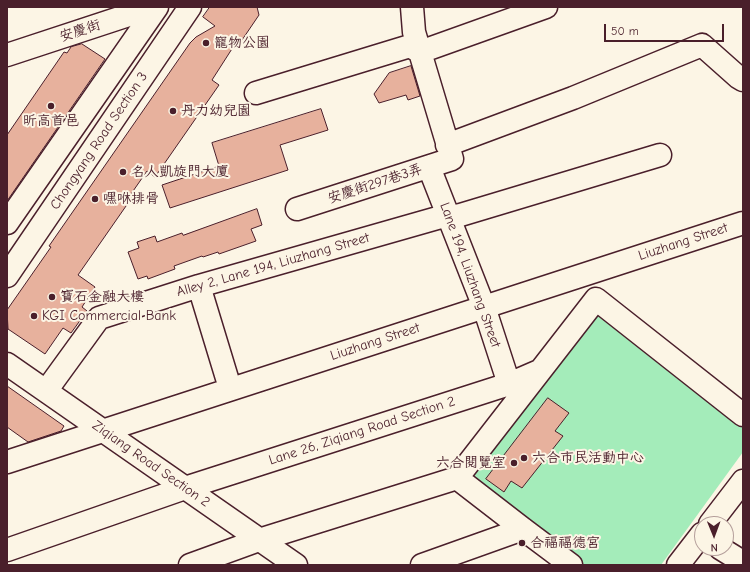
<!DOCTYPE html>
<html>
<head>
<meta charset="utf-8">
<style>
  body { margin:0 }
  #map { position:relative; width:750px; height:572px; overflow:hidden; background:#fcf5e5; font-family:"Comic Neue",sans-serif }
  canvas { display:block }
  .frame { position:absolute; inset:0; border:8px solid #4a1f2b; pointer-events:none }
  .north { position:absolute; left:694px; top:516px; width:40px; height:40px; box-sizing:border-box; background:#fcf5e5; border:1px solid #b59f9b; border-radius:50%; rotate:179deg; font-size:11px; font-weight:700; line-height:16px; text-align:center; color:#4a1f2b }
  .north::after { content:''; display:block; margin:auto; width:14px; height:18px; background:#4a1f2b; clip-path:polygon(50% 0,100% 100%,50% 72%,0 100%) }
  .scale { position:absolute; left:604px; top:24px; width:120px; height:18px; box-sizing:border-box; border:2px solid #4a1f2b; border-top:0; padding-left:5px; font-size:12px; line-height:14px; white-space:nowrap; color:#4a1f2b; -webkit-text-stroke:3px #fcf5e5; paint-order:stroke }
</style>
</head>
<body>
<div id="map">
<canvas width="750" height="572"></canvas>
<div class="frame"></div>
<div class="north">N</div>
<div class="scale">50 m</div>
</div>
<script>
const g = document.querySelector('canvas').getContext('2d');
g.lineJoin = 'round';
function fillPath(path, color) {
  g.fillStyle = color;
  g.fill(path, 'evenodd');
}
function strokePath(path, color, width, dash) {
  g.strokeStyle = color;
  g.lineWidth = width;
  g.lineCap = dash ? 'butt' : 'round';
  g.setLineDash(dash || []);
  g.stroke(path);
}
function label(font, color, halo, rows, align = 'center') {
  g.font = font + ' "Comic Neue","LXGW WenKai TC",sans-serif';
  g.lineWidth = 4;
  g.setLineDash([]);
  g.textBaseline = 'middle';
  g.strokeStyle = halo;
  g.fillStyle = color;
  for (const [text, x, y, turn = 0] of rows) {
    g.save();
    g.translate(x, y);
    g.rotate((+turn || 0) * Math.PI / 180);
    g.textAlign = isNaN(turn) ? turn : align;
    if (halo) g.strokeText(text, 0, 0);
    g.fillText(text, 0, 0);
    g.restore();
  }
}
const green = new Path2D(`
  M593 309 743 423V452L661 565H584L468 476Z`);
const building = new Path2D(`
  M210 7H257L259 15 240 43 237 41 212 80 219 85 155 177 147 171 131 194 133 196 78 275 95 287 82 307 87 311 71 333 63 328 45 354 8 329 7 310 51 247 49 246 190 43 196 37 215 26 203 17Z
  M82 44 105 59 7 201V135L64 52 67 53 71 47Z
  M411 66 420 96 408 100 406 95 379 103 374 94 389 73Z
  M321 109 328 130 280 145 288 170 170 208 162 185 219 166 212 143Z
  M257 209 262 225 251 229 256 241 219 254 218 252 203 257 202 256 174 266 175 269 148 279 147 276 138 279 128 252 139 248 137 242 155 236 157 242 182 233 183 235Z
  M7 386 64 426 61 431 28 442 7 427Z
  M548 398 569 413 555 431 563 436 522 488 511 481 504 492 486 479Z`);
const minor = new Path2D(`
  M7 55 153 7
  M256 93 410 46 420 52 546 7
  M447 145 573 98 702 45 738 77 743 80
  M429 167 484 307 509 384
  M297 209 452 159 414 32 412 7
  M199 286 230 388
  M7 364 296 565
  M46 391 99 318 199 286 448 215 457 216 660 155
  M7 462C252 380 498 303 743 223
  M457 478 596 299 743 415
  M457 478 523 529 571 565
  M710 524 743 481
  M720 548 741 561 743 560
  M7 550 185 488 509 384 539 371
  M190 565 259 540 457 478
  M422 565 523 529
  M678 565 702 534`);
const major = new Path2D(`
  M7 223 157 7
  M7 276 190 7`);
const markers = [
  [206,43,4,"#4a1f2b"],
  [51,106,4,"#4a1f2b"],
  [173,111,4,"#4a1f2b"],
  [123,172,4,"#4a1f2b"],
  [95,199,4,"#4a1f2b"],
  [52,297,4,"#4a1f2b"],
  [34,316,4,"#4a1f2b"],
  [524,458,4,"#4a1f2b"],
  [514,463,4,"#4a1f2b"],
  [522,543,4,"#4a1f2b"]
];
const streetNames = [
  ["安慶街",80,31,-18],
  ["Chongyang Road Section 3",99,141,-56],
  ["安慶街297巷3弄",375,184,-18],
  ["Liuzhang Street",683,242,-18],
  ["Alley 2, Lane 194, Liuzhang Street",273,265,-16],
  ["Lane 194, Liuzhang Street",470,275,70],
  ["Liuzhang Street",375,342,-18],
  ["Lane 26, Ziqiang Road Section 2",362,431,-18],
  ["Ziqiang Road Section 2",151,464,35]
];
const poiNames = [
  ["寵物公園",214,43],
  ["丹力幼兒園",181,111],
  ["昕高首邑",51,121,"center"],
  ["名人凱旋門大廈",131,172],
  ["嘿咻排骨",103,199],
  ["寶石金融大樓",60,297],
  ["KGI Commercial Bank",42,316],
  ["六合市民活動中心",532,458],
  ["六合閱覽室",506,463,"right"],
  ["合福福德宮",530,543]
];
fillPath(green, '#a4ecba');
fillPath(building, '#e7b19d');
strokePath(building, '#4a1f2b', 1);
strokePath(minor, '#4a1f2b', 25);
strokePath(major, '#4a1f2b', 25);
strokePath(minor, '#fcf5e5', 22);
strokePath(major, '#fcf5e5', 22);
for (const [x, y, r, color] of markers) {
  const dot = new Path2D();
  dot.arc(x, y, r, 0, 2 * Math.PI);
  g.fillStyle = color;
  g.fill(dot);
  strokePath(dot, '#fcf5e5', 1.5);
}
label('14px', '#4a1f2b', '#fcf5e5', streetNames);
label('14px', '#4a1f2b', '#fcf5e5', poiNames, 'left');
</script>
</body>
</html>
